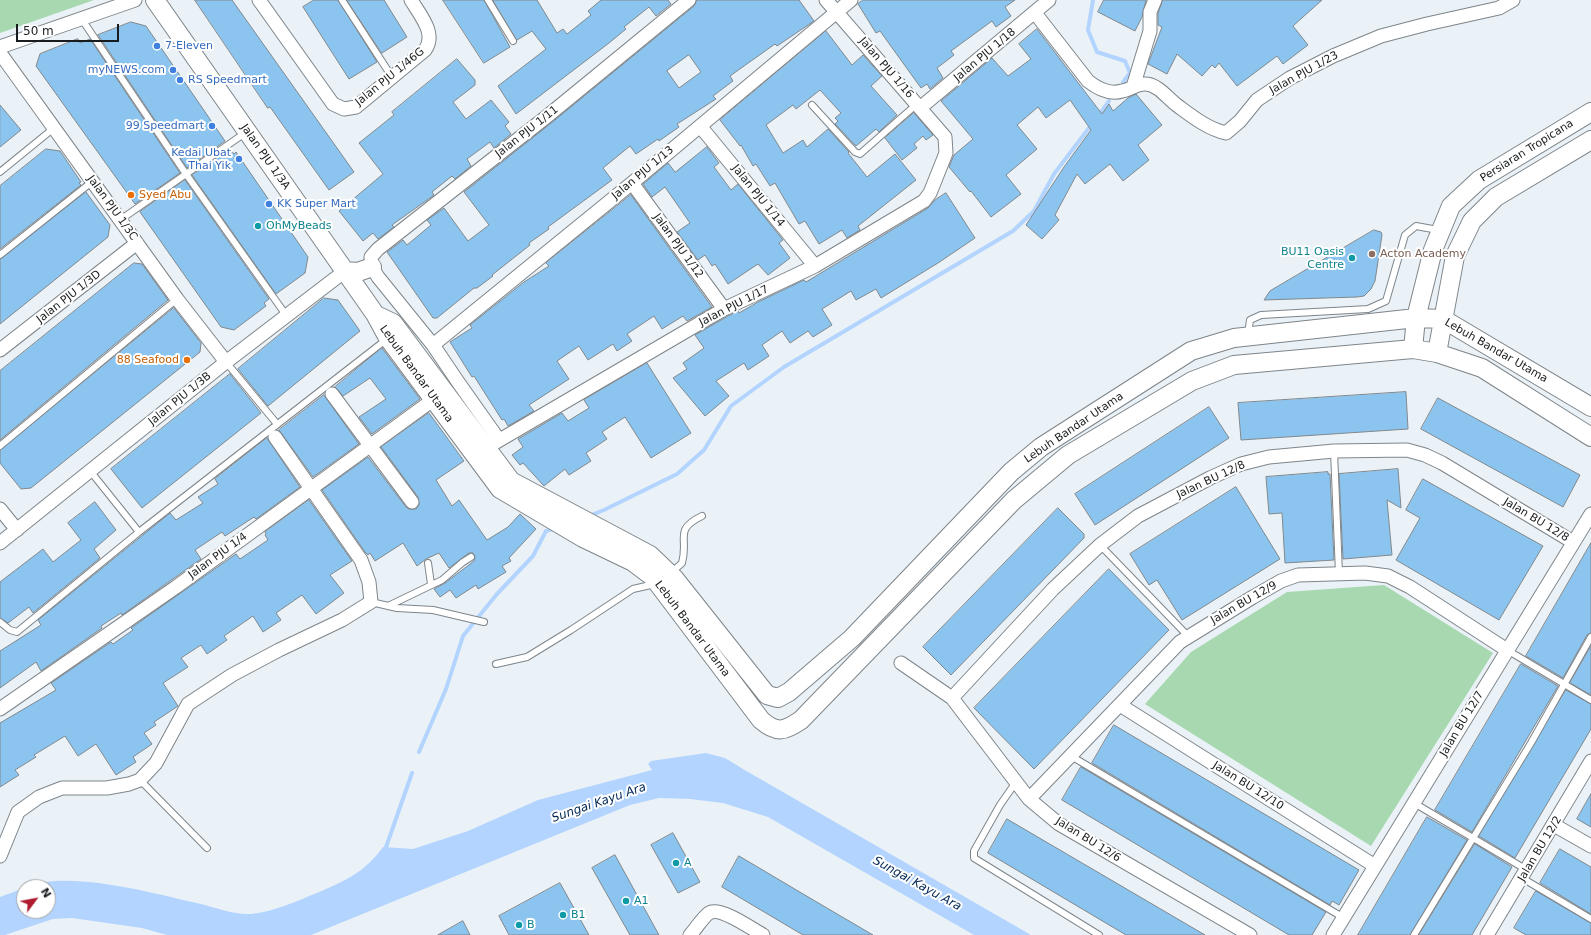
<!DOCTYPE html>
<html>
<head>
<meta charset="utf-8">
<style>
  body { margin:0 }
  #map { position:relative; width:1591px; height:935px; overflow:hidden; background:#eaf2f7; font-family:"DejaVu Sans",sans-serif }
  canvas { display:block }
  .north { position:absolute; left:16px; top:879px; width:40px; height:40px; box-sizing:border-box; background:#fff; border:1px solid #a3a4a5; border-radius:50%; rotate:58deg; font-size:11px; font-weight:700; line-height:16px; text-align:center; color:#191c1e }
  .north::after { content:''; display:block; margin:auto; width:14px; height:18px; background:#af1b2e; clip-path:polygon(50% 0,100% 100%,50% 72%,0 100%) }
  .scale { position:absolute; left:16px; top:24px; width:103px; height:18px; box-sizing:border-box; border:2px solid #191c1e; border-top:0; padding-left:5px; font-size:12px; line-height:14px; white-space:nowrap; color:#191c1e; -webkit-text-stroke:3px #fff; paint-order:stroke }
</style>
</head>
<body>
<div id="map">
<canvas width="1591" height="935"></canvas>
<div class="north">N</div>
<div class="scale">50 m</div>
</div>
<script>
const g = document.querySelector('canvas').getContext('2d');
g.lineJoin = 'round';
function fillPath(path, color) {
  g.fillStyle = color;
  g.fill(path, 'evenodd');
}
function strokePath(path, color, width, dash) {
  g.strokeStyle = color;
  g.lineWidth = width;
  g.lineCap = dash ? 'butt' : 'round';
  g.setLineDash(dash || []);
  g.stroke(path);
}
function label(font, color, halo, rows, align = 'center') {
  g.font = font + ' "DejaVu Sans",sans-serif';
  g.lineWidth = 4;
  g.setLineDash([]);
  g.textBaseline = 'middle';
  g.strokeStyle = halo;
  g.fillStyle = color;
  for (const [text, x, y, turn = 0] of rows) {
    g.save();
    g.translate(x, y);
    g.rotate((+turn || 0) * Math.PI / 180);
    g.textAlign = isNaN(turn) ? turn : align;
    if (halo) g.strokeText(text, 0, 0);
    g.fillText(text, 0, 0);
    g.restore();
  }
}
const green = new Path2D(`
  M0 0H94L0 33Z
  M1384 585 1493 653 1371 846 1145 704 1191 652 1287 592Z`);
const water = new Path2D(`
  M706 753 725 758 743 769 1031 935H974L768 817 723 803 690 799 659 798 630 805 311 935H167L142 928 72 918 53 919 5 935H0V897L24 888V911H48V887H26C69 869 156 894 201 904 217 908 235 915 251 914 274 912 296 901 317 893 345 881 365 872 383 847L413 849 468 831 538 800 652 770 648 764 651 761Z`);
const stream = new Path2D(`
  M1093 0 1088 30 1097 52 1125 61 1130 73 1123 82
  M1099 115 1109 101
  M589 516 604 510 677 474 704 450 731 406 784 367 1013 231 1034 211 1054 174 1092 124
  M419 752 446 689 463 636 497 594 533 556 546 531 555 528
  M385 850 412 773`);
const building = new Path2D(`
  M195 0H232L354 172 329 190 270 107 268 108Z
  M314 0H338L377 62 349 79 303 7Z
  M347 0H384L407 37 382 53Z
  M443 0H484L510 47 484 63Z
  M493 0H537L557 33 563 29 567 34 591 15 588 11 601 0H668L671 4 656 16 649 7 624 27 626 29 609 43 516 114 498 86 546 49 532 31 517 40Z
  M697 0H799L814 21 777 46 775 44 730 76 733 81 713 96 716 99 677 124 679 127 659 141 658 139 636 154 630 146 603 168 612 180 548 227 549 229 529 243 530 245 492 275 493 276 477 288H474L437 318H433L387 252 403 240 407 245 431 225 427 220 444 208 468 241 489 225 464 192 550 124 694 6ZM689 55 701 72 679 88 667 71Z
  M863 0H1015L1005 7 1011 16 996 27 992 21 951 51 954 55 937 68 943 78 930 89 927 84 921 88 880 31 876 33 858 4Z
  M1104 0H1146L1142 17 1135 31 1098 12Z
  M1163 0H1322L1293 26 1308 45 1283 64 1277 56 1237 86 1219 63 1215 68 1212 65 1202 76 1177 54 1167 74 1148 64 1162 27 1158 25V14Z
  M131 22 146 26 225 141 187 168 98 35Z
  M1037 29 1102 114 1109 104 1113 111 1128 98 1136 94 1162 125 1138 145 1149 160 1123 181 1110 164 1085 184 1077 174 1055 215 1059 220 1042 239 1026 225 1064 167 1091 130 1070 100 1046 118 1038 107 1017 125 1037 149 1006 175 1021 194 991 217 971 191 970 192 949 167 954 155 973 139 941 101 992 58 1008 76 1031 59 1019 44Z
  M826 31 852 65 863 55 882 76 871 86 897 115 879 132 876 129 856 146 835 124 838 121 835 118 841 113 820 90 796 109 793 105 766 125 783 153 803 140 807 147 828 129 849 152 848 153 867 177 895 154 916 180 858 226 860 230 847 238 842 230 819 244 805 221 799 224 775 183 770 186 756 164 753 166 741 145 740 146 720 120Z
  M78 39 80 43 90 39 180 173 135 204 36 66 40 54Z
  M457 59 475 80V85L453 102 466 119 491 100 509 122 505 126 511 134 494 148 490 142 467 159 471 166 455 179 452 176 432 192 434 195 392 225 394 227 378 239 373 233 363 241 339 211 383 174 359 143 394 115 392 112Z
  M0 105 21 130 0 147Z
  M914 113 933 135 926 140 923 136 914 144 917 148 902 160 885 138Z
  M707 147 719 163 714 167 731 190 738 184 783 240 779 243 790 258 768 275 758 264 728 284 715 264 712 266 705 255 698 260 677 232 690 223 665 187 652 197 643 184 668 163 675 172Z
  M46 149 60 151 81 182 79 183 81 185 0 249V186Z
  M230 149 234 154 236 152 308 257 305 273 276 294 192 175Z
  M185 180 269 299 264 303 266 306 234 330 221 327 140 212Z
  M86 192 110 225 108 237 0 324V259Z
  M946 193 975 238 938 263 881 298 876 289 856 300 851 291 822 309 832 325 813 337 808 331 790 343 782 331 762 345 769 356 748 370 744 363 716 381 729 396 705 416 673 378 687 369 683 363 704 348 695 335 728 316 738 311 739 313 758 302 804 280 806 282 928 208 935 200Z
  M631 195 712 307 687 321 683 316 662 329 654 316 627 334 632 341 617 351 613 344 588 360 579 346 557 361 569 379 529 405 534 411 508 426 504 419 502 420 474 376 472 377 450 342 472 328 470 325 524 282 549 266 546 263Z
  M1374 230 1381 232 1382 235 1375 281 1371 289 1364 296 1357 297 1264 300 1270 291Z
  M134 263 142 264 168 300 0 440V371Z
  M324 298 338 300 360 331 268 406 238 369Z
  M174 308 201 343 200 352 31 488 21 489 0 463V450Z
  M382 348 420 399 372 434 359 417 386 399 370 378 343 396 335 387Z
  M647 363 691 433 651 458 625 417 602 432 607 439 586 453 591 461 569 475 565 469 544 486 523 463 520 465 512 455 523 447 518 439 562 413 568 421 589 408 584 400Z
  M230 374 261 413 142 508 111 469Z
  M1406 392 1408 429 1241 440 1238 403Z
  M324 395 359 444 313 477 279 430Z
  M1438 398 1580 475 1563 507 1421 429Z
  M1209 407 1229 438 1095 525 1075 494Z
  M429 413 464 461 436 480 452 506 459 500 487 540 508 527 520 514 536 529 509 558 511 561 502 566 506 572 478 589 476 585 456 598 450 590 440 597 434 589 445 583 474 561 475 557 473 553H469L449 568 439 553 426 559 417 566 403 543 375 561 370 553 368 555 365 552 322 490 368 457 406 507 409 509H416L419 505 418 497 381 447Z
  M267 438 300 487 256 519 254 517 225 536 222 532 195 550 201 559 122 615 121 613 101 626 102 628 41 671 36 662 0 688V651L41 625 38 620 170 513 176 520 203 503 198 497 218 484 215 479Z
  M1398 469 1401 508 1387 500 1392 555 1343 559 1339 474Z
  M1328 472V474H1330L1334 560 1285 563 1282 513 1269 514 1266 477Z
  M1423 479 1543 546 1499 620 1396 560 1420 518 1406 510Z
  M1236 487 1280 559 1182 620 1157 580 1149 585 1130 554Z
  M309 500 352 561 330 575 344 593 316 614 302 595 276 613 281 620 263 632 253 616 224 636 227 640 207 654 201 645 181 658 188 667 163 683 178 706 154 722 156 725 144 733 152 744 133 757 136 762 116 775 96 744 78 756 65 736 34 755 36 757 15 770 19 775 0 787V723L56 690 51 683 111 642 113 644 133 630 131 628 236 554 240 559 268 540 265 535 266 534 265 532Z
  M95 502 116 530 94 549 100 558 33 613 29 607 8 623 0 618V582L43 549 53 562 81 540 68 523Z
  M1058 508 1084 534V538L951 675 923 647Z
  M1591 543V633L1587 635 1563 678 1526 656Z
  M1109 569 1169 630 1034 769 974 708Z
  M1591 646V695L1570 683Z
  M1521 664 1558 686 1472 832 1435 810Z
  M1566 690 1591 704V729L1515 858 1479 836Z
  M1114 725 1359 870 1339 905 1332 901 1330 905 1092 763Z
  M1081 767 1326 912 1312 935H1289L1062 800Z
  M1591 794V827L1577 819Z
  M1427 817 1467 840 1410 935H1358Z
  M1007 819 1205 935H1126L988 853Z
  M673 833 700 882 678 893 651 845Z
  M1475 844 1512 867 1472 935H1419Z
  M1560 849 1591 867V914L1540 883Z
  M615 855 659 935H630L592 868Z
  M739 856 815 901 873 935H803L722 887Z
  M560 883 589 935H509L499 916Z
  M1536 891 1591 923V935H1526L1514 928Z
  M463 921 470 935H438Z`);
const service = new Path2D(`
  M342 0 392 77
  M488 0 513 41
  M81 18 186 174 286 315
  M812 105 855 152 860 154 917 104
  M0 172 54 128
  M120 220 245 133
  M0 255 93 181
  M1248 334 1250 320 1261 315 1368 309 1386 301 1405 235 1416 226 1438 230
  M226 362 277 424
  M0 446 177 299
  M1334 451 1339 574
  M91 472 139 532
  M1100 545 1188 636
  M428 563 431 584
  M671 573 682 563C689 538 673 530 702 516
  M371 602 397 608 433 610 484 622
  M388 606 442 580 463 562 471 557
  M0 622 10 630 17 632 139 532 387 339
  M1507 650 1591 700
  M496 664 527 657 571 630 633 589 655 584
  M1071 756 1344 918
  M140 780 207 848
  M1016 782 1000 805 974 851V858L1099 935
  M1414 803 1527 870
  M1522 878 1591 919
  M1414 935 1531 743 1591 637`);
const minor = new Path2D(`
  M259 0 333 104 344 109 356 107 425 50C437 34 420 15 411 0
  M1035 13 1088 81C1098 89 1109 95 1122 91 1130 90 1137 83 1146 84 1159 85 1168 99 1178 106 1193 117 1208 129 1226 133L1240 121 1257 100 1290 78 1333 56 1381 36 1427 24 1499 8 1513 0
  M0 47 135 0
  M0 53 177 299 226 362
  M1133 87 1150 31V12L1155 0
  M920 108 1049 0
  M700 126 815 266
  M632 183 724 309
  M433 345 632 183 851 0
  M0 350 137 243
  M332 394 412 502
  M499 440 458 382 433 345 378 277 372 267 371 257 378 249 545 118 689 0
  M486 448 724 309 815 266 924 201 930 193 946 153 945 137 826 0
  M0 509 17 530
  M0 543 226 362 345 271
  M901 663 952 698 1029 799 1059 824 1250 935
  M952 698 1053 589 1100 545 1138 516 1210 478 1241 464 1269 457 1334 451 1407 450 1425 455 1442 463 1573 542
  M1120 705 1375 866
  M0 709 176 587 441 394
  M1029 799 1180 642 1253 597 1281 581 1298 575 1365 573 1388 576 1410 587 1507 650
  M1554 825 1591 846
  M0 856 18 812 39 797 62 788H107L129 784 140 780 156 763 188 704 232 675 279 650 342 620 371 602 369 582 361 560 275 437
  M690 935C696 929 702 918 709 913 720 906 752 929 763 935
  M1333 935 1591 514
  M1487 935 1591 761`);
const secondary = new Path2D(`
  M155 0 375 314 388 338 500 489 583 538 633 562 653 577 761 720C777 734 785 731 801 720L1014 500 1068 455 1192 381 1234 365 1413 349 1437 353 1482 368 1591 437
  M345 271 358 272 372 267
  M376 315 393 323 511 481 650 555 675 579 767 695 778 698 789 692 852 638 1011 472 1041 447 1191 351 1234 338 1416 318 1443 319 1591 407
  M1413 349 1416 318 1433 250 1451 206 1479 180 1591 112
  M1437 353 1455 256 1472 221 1496 197 1591 140`);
const markers = [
  [157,46,4,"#3f7fe0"],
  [173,70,4,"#3f7fe0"],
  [180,80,4,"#3f7fe0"],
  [212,126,4,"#3f7fe0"],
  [239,159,4,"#3f7fe0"],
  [131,195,4,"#e8710a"],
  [269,204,4,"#3f7fe0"],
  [258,226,4,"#0f9aa8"],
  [1372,254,4,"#8d6e63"],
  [1352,258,4,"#0f9aa8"],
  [187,360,4,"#e8710a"],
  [676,863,4,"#0f9aa8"],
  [626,901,4,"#0f9aa8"],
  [563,915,4,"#0f9aa8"],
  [519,925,4,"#0f9aa8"]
];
const shopNames = [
  ["7-Eleven",165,46],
  ["myNEWS.com",165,70,"right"],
  ["RS Speedmart",188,80],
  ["99 Speedmart",204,126,"right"],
  ["Kedai Ubat",231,153,"right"],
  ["Thai Yik",231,166,"right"],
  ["KK Super Mart",277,204]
];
const streetNames = [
  ["Jalan PJU 1/18",985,55,-40],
  ["Jalan PJU 1/16",886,68,49],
  ["Jalan PJU 1/23",1304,73,-29],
  ["Jalan PJU 1/46G",390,77,-39],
  ["Jalan PJU 1/11",527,132,-38],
  ["Persiaran Tropicana",1527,151,-32],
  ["Jalan PJU 1/3A",265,157,55],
  ["Jalan PJU 1/13",643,173,-40],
  ["Jalan PJU 1/14",758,196,51],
  ["Jalan PJU 1/3C",112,208,54],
  ["Jalan PJU 1/12",678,246,54],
  ["Jalan PJU 1/3D",69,297,-38],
  ["Jalan PJU 1/17",734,306,-27],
  ["Lebuh Bandar Utama",1496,351,30],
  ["Lebuh Bandar Utama",416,374,54],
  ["Jalan PJU 1/3B",180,399,-39],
  ["Lebuh Bandar Utama",1074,428,-34],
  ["Jalan BU 12/8",1211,480,-25],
  ["Jalan BU 12/8",1536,520,31],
  ["Jalan PJU 1/4",218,556,-36],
  ["Jalan BU 12/9",1244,603,-30],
  ["Lebuh Bandar Utama",692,629,53],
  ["Jalan BU 12/7",1462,724,-59],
  ["Jalan BU 12/10",1248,786,32],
  ["Jalan BU 12/6",1088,840,32],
  ["Jalan BU 12/2",1540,849,-59]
];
const foodNames = [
  ["Syed Abu",139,195],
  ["88 Seafood",179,360,"right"]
];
const cultureNames = [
  ["OhMyBeads",266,226],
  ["BU11 Oasis",1344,252,"right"],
  ["Centre",1344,265,"right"],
  ["A",684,863],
  ["A1",634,901],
  ["B1",571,915],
  ["B",527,925]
];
const educationNames = [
  ["Acton Academy",1380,254]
];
const waterNames = [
  ["Sungai Kayu Ara",599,803,-19],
  ["Sungai Kayu Ara",917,884,29]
];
fillPath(green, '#a7d8b0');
fillPath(water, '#b3d4fe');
strokePath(stream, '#b3d4fe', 4);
fillPath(building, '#8bc4ef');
strokePath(building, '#81888d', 1);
strokePath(service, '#7e858a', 8);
strokePath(minor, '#7e858a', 15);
strokePath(secondary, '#7e858a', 20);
strokePath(service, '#fff', 6);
strokePath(minor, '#fff', 13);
strokePath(secondary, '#fff', 18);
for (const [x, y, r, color] of markers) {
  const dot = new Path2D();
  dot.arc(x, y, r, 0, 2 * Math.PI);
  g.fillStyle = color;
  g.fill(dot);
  strokePath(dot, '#fff', 1.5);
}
label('11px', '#366cbe', '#fff', shopNames, 'left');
label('11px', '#191c1e', '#fff', streetNames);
label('11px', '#c56008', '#fff', foodNames, 'left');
label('11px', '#0d838f', '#fff', cultureNames, 'left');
label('11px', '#785e54', '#fff', educationNames, 'left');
label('italic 12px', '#002855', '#fff', waterNames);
</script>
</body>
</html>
